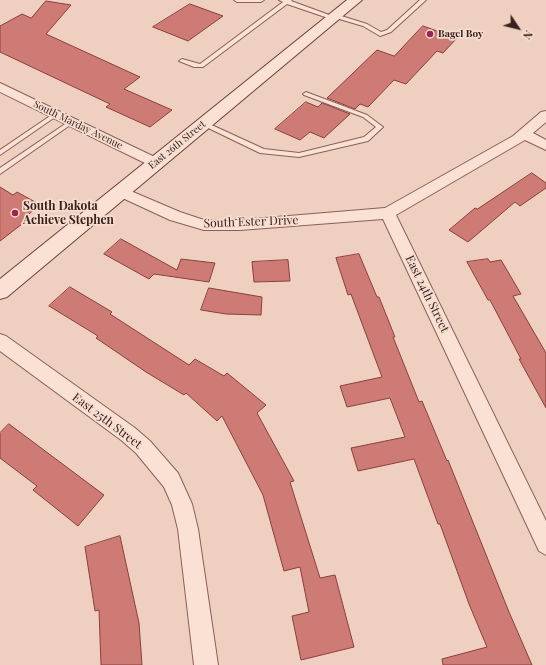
<!DOCTYPE html>
<html>
<head>
<meta charset="utf-8">
<style>
  body { margin:0 }
  #map { position:relative; width:546px; height:665px; overflow:hidden; background:#efd0c0; font-family:"Playfair Display",serif }
  canvas { display:block }
  .north { position:absolute; left:498px; top:8px; width:40px; height:40px; -webkit-text-stroke:3px #f6ddd0; paint-order:stroke; rotate:125deg; font-size:11px; font-weight:700; line-height:16px; text-align:center; color:#38201c }
  .north::after { content:''; display:block; margin:auto; width:14px; height:18px; background:#38201c; clip-path:polygon(50% 0,100% 100%,50% 72%,0 100%) }
</style>
</head>
<body>
<div id="map">
<canvas width="546" height="665"></canvas>
<div class="north">N</div>
</div>
<script>
const g = document.querySelector('canvas').getContext('2d');
g.lineJoin = 'round';
function fillPath(path, color) {
  g.fillStyle = color;
  g.fill(path, 'evenodd');
}
function strokePath(path, color, width, dash) {
  g.strokeStyle = color;
  g.lineWidth = width;
  g.lineCap = dash ? 'butt' : 'round';
  g.setLineDash(dash || []);
  g.stroke(path);
}
function label(font, color, halo, rows, align = 'center') {
  g.font = font + ' "Playfair Display",serif';
  g.lineWidth = 3.5;
  g.setLineDash([]);
  g.textBaseline = 'middle';
  g.strokeStyle = halo;
  g.fillStyle = color;
  for (const [text, x, y, turn = 0] of rows) {
    g.save();
    g.translate(x, y);
    g.rotate((+turn || 0) * Math.PI / 180);
    g.textAlign = isNaN(turn) ? turn : align;
    if (halo) g.strokeText(text, 0, 0);
    g.fillText(text, 0, 0);
    g.restore();
  }
}
const building = new Path2D(`
  M46 1 71 5 46 34 140 77 124 89 172 110 150 127 106 107 110 104 0 52V26L22 14 31 18Z
  M190 4 223 16 188 41 153 27Z
  M423 26 457 38 443 53 437 51 406 84 394 80 368 107 360 104 355 109 327 98 377 50 394 56Z
  M306 102 318 107 322 103 350 114 324 138 310 132 300 140 275 129Z
  M532 173 546 183V188L520 206 515 202 468 242 449 230 475 208 477 209Z
  M0 187 13 195 17 192 37 203 33 206 36 208 23 219 26 221 0 241Z
  M121 239 177 270 181 259 215 263 209 282 154 274 149 279 104 254Z
  M359 254 377 297H379L395 337H393L419 402 422 401 447 461 448 460 509 612 532 665H443L442 659 487 647 469 604 440 524H438L414 459 358 471 351 448 405 437 390 398 347 407 340 386 382 377 351 294 348 295 336 258Z
  M488 259 490 262 501 260 521 294 513 296 546 353V408L519 359H521L490 300H488L467 262Z
  M288 260 290 281 254 282 252 262Z
  M70 287 112 312 110 314 189 365 195 359 224 376 227 373 266 405 257 413 294 481 290 482 320 578 335 575 354 647 301 660 292 616 309 612 300 567 284 571 263 495 222 416 217 421 186 393 184 395 146 372 96 338 98 336 49 306Z
  M209 288 262 297 261 315 226 314 201 310Z
  M9 424 104 495 78 526 33 490 37 486 0 458V433Z
  M120 536 139 623 142 665H101L99 610 95 611 85 547Z`);
const lane = new Path2D(`
  M234 0H264L261 2H237Z
  M279 0H292L291 1 332 16 335 14 367 24 381 32 387 30 420 0H426L391 32 380 36 363 26 336 18 331 19 287 4 203 67H194L179 61 182 59 200 64 283 2Z
  M306 92 367 115 383 127 368 141 299 157 260 153 200 124 203 122H205L264 149 299 153 364 137 376 127 363 117 304 95 303 94Z
  M56 112 59 114 58 115 0 155V150Z
  M71 120 73 121V123L0 174V168Z`);
const street = new Path2D(`
  M0 83 161 160 163 163 161 166 156 168 151 166 0 92Z
  M546 111V122L533 133 546 140V150L525 140 396 215 546 521V555L539 551 383 219 240 230H204L170 220 116 195 114 192 116 189 121 187 126 189 180 212 204 220H240L385 208 513 136 541 112Z
  M0 334 6 336 135 428 150 441 178 473 192 504 198 529 218 665H194L178 529 172 505 164 487 136 453 121 440 0 351Z`);
const secondary = new Path2D(`
  M347 0H362L7 297 0 299V279Z`);
const markers = [
  [430,34,4,"#992650"],
  [15,213,4,"#992650"]
];
const farPoinames = [
  ["Bagel Boy",438,34]
];
const farStreetnames = [
  ["South Marday Avenue",78,125,26],
  ["East 26th Street",177,145,-39]
];
const poiNames = [
  ["South Dakota",23,206],
  ["Achieve Stephen",23,220]
];
const streetNames = [
  ["South Ester Drive",251,222,-2],
  ["East 24th Street",427,294,64],
  ["East 25th Street",107,421,37]
];
fillPath(building, '#ce7a75');
strokePath(building, '#88403d', 1);
strokePath(lane, '#886058', 2);
strokePath(street, '#886058', 2);
strokePath(secondary, '#6a423b', 2);
fillPath(lane, '#fae1d3');
fillPath(street, '#fae1d3');
fillPath(secondary, '#fae1d3');
for (const [x, y, r, color] of markers) {
  const dot = new Path2D();
  dot.arc(x, y, r, 0, 2 * Math.PI);
  g.fillStyle = color;
  g.fill(dot);
  strokePath(dot, '#f6ddd0', 1.5);
}
label('bold 10px', '#38201c', '#f6ddd0', farPoinames, 'left');
label('10px', '#38201c', '#f6ddd0', farStreetnames);
label('bold 12px', '#38201c', '#f6ddd0', poiNames, 'left');
label('12px', '#38201c', '#f6ddd0', streetNames);
</script>
</body>
</html>
